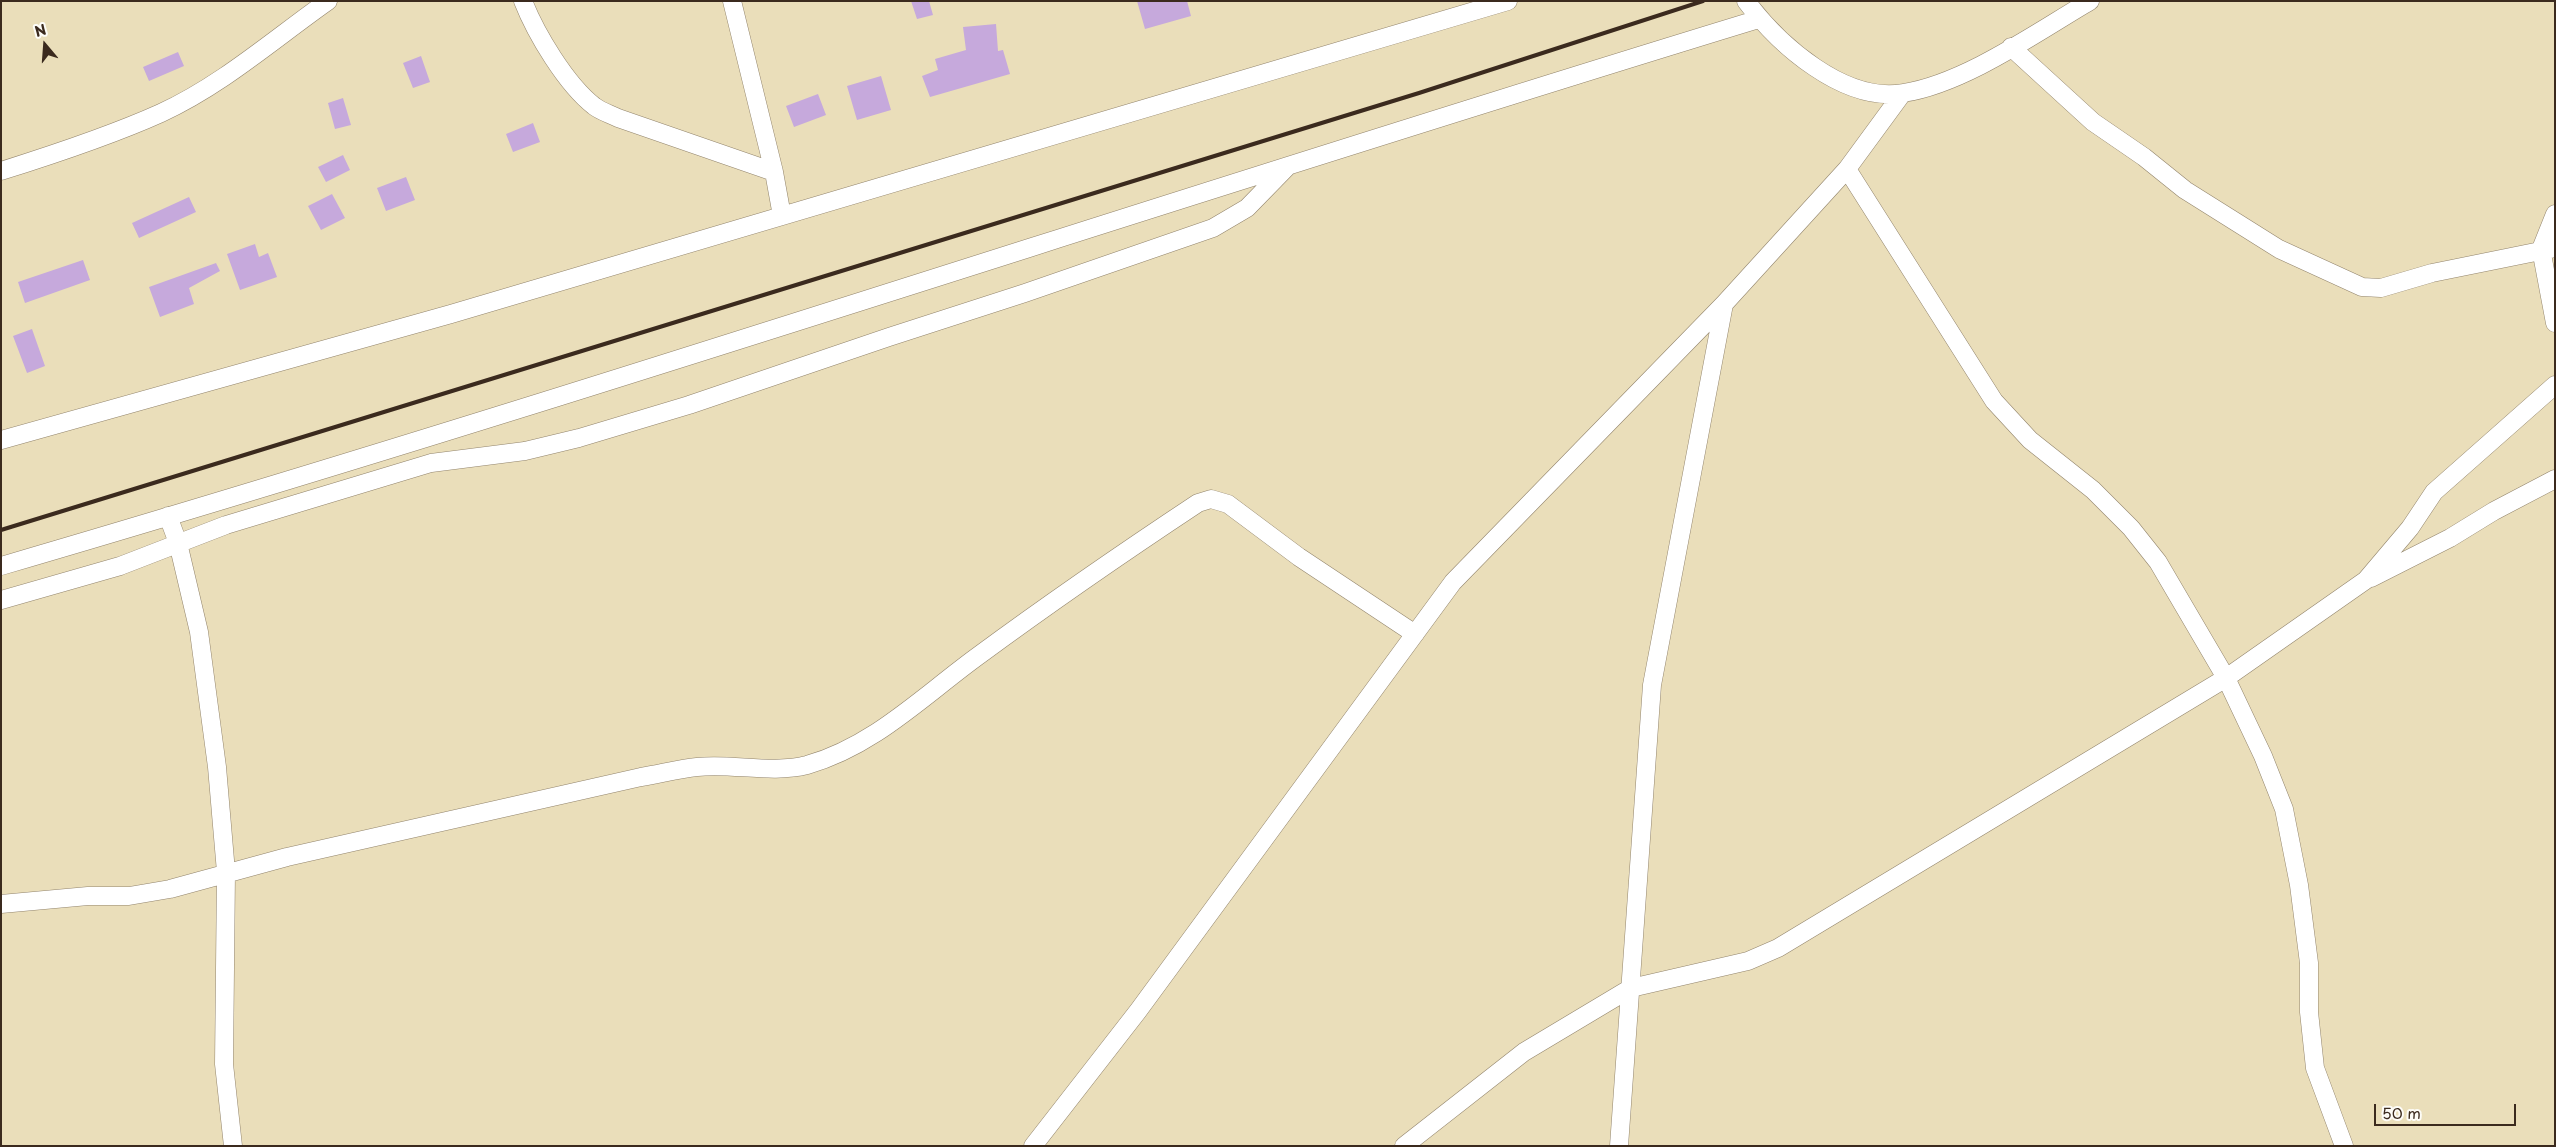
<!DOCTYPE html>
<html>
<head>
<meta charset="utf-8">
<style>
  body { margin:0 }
  #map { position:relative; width:2556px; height:1147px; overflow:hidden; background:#eadeba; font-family:"Playpen Sans",sans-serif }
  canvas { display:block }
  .frame { position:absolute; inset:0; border:2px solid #3b2a1e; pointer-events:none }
  .north { position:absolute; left:20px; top:20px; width:50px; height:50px; -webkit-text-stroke:4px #fdfcf7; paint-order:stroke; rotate:342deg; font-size:14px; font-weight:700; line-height:20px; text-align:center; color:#3b2a1e }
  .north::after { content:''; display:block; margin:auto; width:18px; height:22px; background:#3b2a1e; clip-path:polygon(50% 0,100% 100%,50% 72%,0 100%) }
  .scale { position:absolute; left:2374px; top:1104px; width:142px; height:22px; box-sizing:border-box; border:2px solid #3b2a1e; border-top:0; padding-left:6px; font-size:15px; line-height:18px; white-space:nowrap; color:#3b2a1e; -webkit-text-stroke:4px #fdfcf7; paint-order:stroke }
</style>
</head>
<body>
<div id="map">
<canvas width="2556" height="1147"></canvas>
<div class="frame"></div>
<div class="north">N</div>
<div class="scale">50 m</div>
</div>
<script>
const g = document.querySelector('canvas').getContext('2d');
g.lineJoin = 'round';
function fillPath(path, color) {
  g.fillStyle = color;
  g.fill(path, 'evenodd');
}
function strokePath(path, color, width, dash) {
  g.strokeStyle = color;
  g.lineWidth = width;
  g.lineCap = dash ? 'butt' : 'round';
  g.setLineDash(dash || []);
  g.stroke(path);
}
const building = new Path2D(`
  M911 1H929L933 15 917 19Z
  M1137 1H1187L1191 16 1145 29Z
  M996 24 998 51 1003 50 1010 74 930 97 922 76 938 70 935 59 966 50 963 27Z
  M178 52 184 66 149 81 143 67Z
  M421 56 430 82 413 88 403 63Z
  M881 76 891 110 857 120 847 86Z
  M818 94 826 115 794 127 786 106Z
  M343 98 351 125 335 129 328 103Z
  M533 123 540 142 513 152 506 134Z
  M343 155 350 170 326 182 318 167Z
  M406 177 415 200 386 211 377 188Z
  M332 194 345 218 321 230 308 206Z
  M189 197 196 212 139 238 132 223Z
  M255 244 259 257 268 253 277 277 240 290 227 254Z
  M83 260 90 280 25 303 18 282Z
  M216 263 220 271 189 288 194 304 160 317 149 287Z
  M32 329 45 366 27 373 13 336Z`);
const street = new Path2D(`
  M523 1C536 34 566 84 594 106 600 111 610 114 618 118L774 172
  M732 1 774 172 782 216
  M1746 1C1779 45 1844 103 1903 93 1964 84 2037 32 2090 1
  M2011 47 2093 122 2144 157 2185 190 2279 249 2362 287 2381 288 2432 273 2555 248
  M1847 169 1994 401 2030 440 2093 490 2131 528 2158 562 2226 678 2263 756 2284 809 2299 885 2309 963V1012L2315 1068 2344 1146
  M1 171C55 154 110 136 161 113 222 85 274 39 328 1
  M2555 214 2541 249 2555 323
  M1 440 451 314 1508 1
  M168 516 178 543 199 632 217 767 226 872 224 1064 233 1146
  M1 566C590 394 1172 198 1759 19
  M2371 578 2450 538 2494 511 2555 479
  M1 600 120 566 226 525 431 463 525 451 579 438 689 405 889 337 1025 293 1213 228 1247 208 1288 166
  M1 904 88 896H129L170 889 287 857 641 777C660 774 678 769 697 767 732 763 772 774 807 765 874 746 923 696 978 656 1050 603 1124 552 1198 503L1211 499 1228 504 1299 557 1415 634
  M1033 1146 1138 1011 1453 582 1724 304
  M1404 1146 1524 1052 1631 988 1748 961 1778 948 2226 678 2366 580 2410 528 2434 492 2555 385
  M1619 1146 1652 685 1724 304 1847 169 1902 94`);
const rail = new Path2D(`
  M1 530 1419 93 1703 1`);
fillPath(building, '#c6a9dc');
strokePath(street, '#92846c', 19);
strokePath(street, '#fff', 18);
strokePath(rail, '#3b2a1e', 4);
</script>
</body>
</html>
